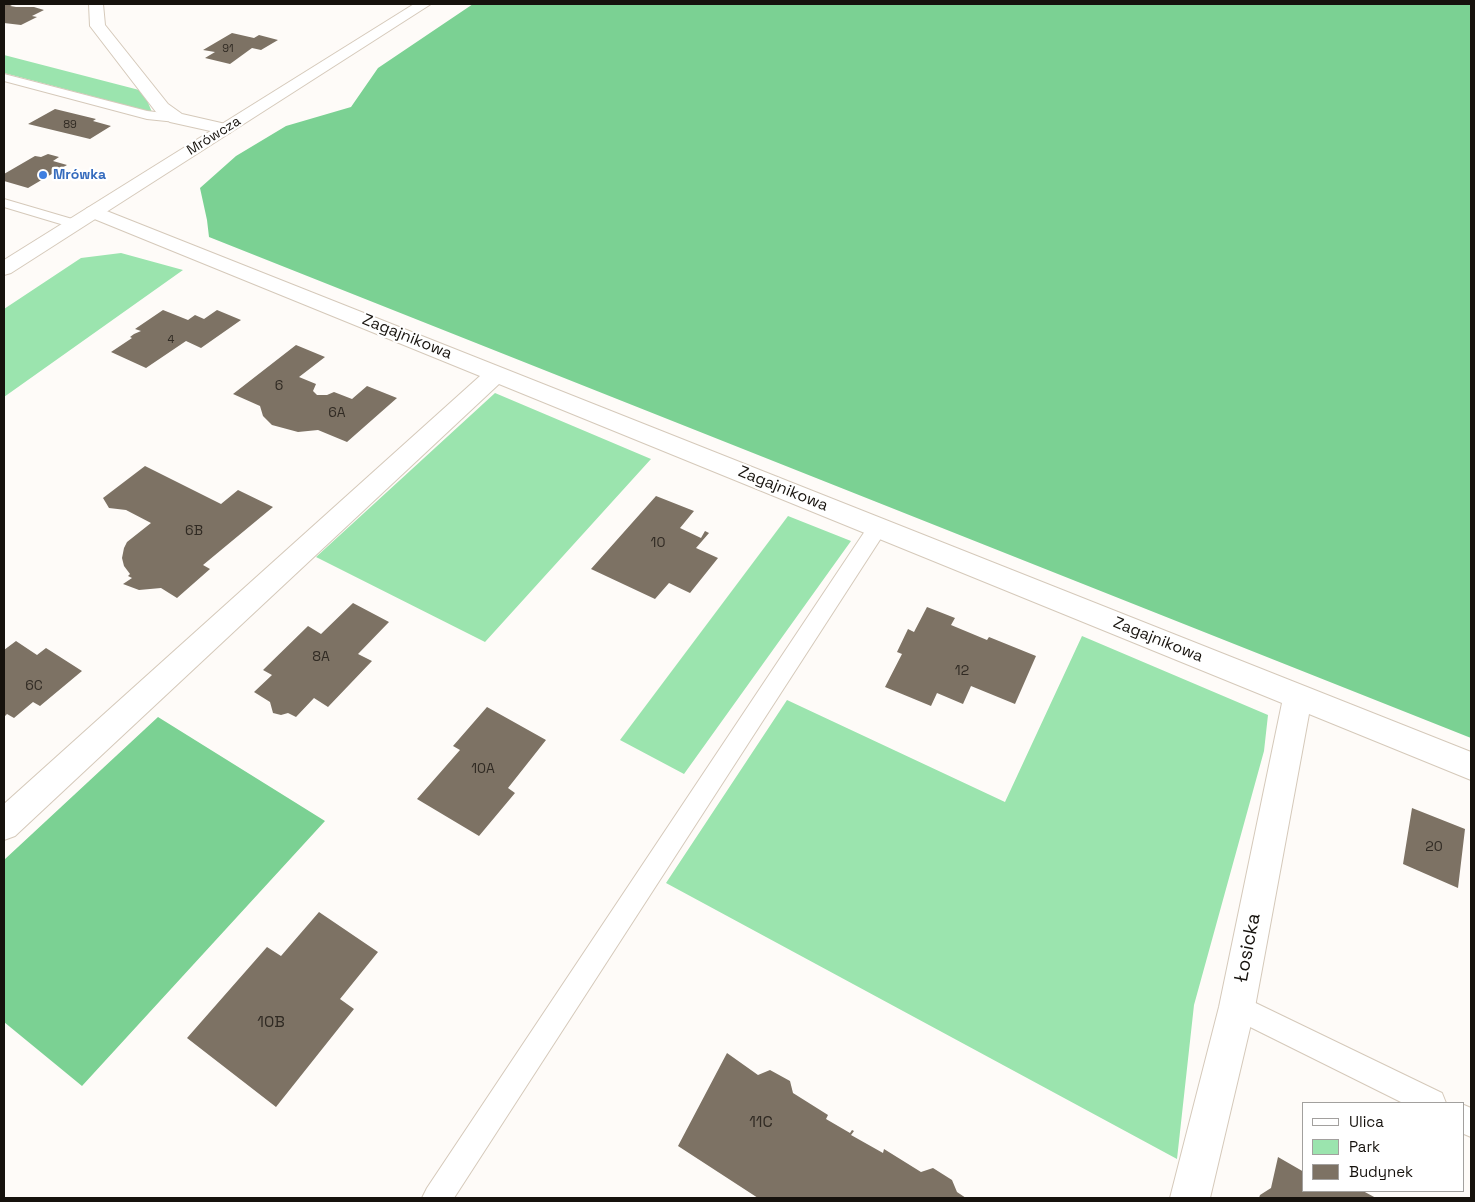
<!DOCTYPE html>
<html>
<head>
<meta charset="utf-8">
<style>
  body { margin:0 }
  #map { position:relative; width:1475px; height:1202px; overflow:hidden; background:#fefbf8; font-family:"Space Grotesk",sans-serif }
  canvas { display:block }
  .frame { position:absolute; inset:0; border:5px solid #16120d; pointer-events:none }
  .legend { position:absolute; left:1302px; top:1102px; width:162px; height:90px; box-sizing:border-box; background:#fff; border:1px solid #a2a09e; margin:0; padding:6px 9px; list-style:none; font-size:15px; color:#16120d }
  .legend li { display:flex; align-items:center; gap:10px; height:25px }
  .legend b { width:25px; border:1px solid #a2a09e }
</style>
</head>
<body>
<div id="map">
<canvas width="1475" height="1202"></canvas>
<div class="frame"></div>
<ul class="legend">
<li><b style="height:6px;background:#fff"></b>Ulica</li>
<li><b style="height:14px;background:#9be4ae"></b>Park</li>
<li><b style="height:14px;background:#7d7264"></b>Budynek</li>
</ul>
</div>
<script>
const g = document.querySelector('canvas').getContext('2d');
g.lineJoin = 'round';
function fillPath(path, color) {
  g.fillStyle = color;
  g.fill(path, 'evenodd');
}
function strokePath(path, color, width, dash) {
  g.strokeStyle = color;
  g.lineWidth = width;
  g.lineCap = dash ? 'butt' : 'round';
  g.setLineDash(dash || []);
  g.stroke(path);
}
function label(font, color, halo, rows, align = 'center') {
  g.font = font + ' "Space Grotesk",sans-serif';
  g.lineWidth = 4.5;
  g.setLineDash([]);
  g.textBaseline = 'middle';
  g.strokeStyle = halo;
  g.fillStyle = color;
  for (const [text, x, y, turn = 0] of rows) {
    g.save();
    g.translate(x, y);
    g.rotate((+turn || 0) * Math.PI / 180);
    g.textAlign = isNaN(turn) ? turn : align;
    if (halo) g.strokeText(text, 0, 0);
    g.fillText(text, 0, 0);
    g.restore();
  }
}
const green = new Path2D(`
  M4 55 143 91 152 112 4 73Z
  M121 253 183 270 4 397V309L81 258Z
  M495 393 651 459 485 642 316 557Z
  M788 516 851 541 684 774 620 740Z
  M1082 636 1268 715 1264 751 1194 1005 1177 1159 666 883 787 700 1005 802Z`);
const forest = new Path2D(`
  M473 4H1471V738L209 237 207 220 200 188 236 156 286 126 351 107 378 68Z
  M158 717 325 821 82 1086 4 1022V860Z`);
const building = new Path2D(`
  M4 4 12 5 10 6 16 7H34L44 10 32 16 37 17 21 25 4 23Z
  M232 33 254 38 259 35 278 40 261 50 252 48 230 64 205 58 215 52 203 50Z
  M55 109 96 119 93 121 111 126 90 139 28 124Z
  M48 154 59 157 53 161 67 165 28 188 4 181V174L35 156 41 157Z
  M163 310 188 320 195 315 204 319 217 310 241 320 201 348 186 341 146 368 111 352 132 338 130 337 134 334 141 331 135 329Z
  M296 345 325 357 299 377 316 384 313 391 317 395H327L334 392 352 399 367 386 397 398 347 442 318 430 298 432 272 425 263 416 260 406 233 394Z
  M145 466 221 504 238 490 273 507 203 565 210 569 177 598 161 588 139 590 123 584 132 578 128 576 130 574 124 566 122 558 124 548 127 542 151 523 126 510 109 508 103 498Z
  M656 496 694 511 680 528 701 538 705 531 709 533 696 548 718 558 690 593 669 583 655 599 591 569Z
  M353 603 389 622 358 654 372 661 328 707 314 698 296 717 288 713 281 715 273 713 270 702 254 692 272 675 263 670 308 626 321 634Z
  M927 607 955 618 951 625 987 640 989 637 1036 656 1015 704 971 686 963 704 937 693 931 706 885 687 902 654 897 652 908 629 914 632Z
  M16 641 37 655 46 648 82 671 40 706 33 702 14 718 7 714 4 717V650Z
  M487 707 546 740 508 788 515 793 479 836 417 799 460 750 453 746Z
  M1412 808 1465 829 1458 888 1403 864Z
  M319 912 378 952 340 999 354 1009 276 1107 187 1038 267 947 281 956Z
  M727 1053 758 1075 770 1070 790 1081 793 1093 828 1115 826 1119 850 1133 852 1130 854 1131 851 1135 883 1153 884 1149 921 1172 933 1168 952 1180 957 1192 966 1198H758L678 1146Z
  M1278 1157 1304 1172V1191H1363L1376 1198H1259L1260 1195 1271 1188Z`);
const service = new Path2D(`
  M4 74 147 111 180 115 182 118 176 122 147 119 4 81Z
  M4 199 79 221 81 224 79 227 74 228 4 207Z
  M878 520 885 522 887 527 885 532 454 1198H422L427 1188 871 522Z
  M1237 994 1442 1093 1446 1103H1403L1228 1016 1224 1007 1228 998Z
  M1464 1105 1471 1108V1137L1464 1134Z`);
const minor = new Path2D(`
  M89 4H103L105 25 168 104 182 114 230 125 233 129 230 133 224 134 170 122 156 112 90 26Z
  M94 206 1471 752V780L1309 714 1255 1007 1210 1198H1170L1219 1007 1282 703 499 384 15 836 4 840V804L480 376 87 216 84 212 87 208Z`);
const tertiary = new Path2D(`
  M414 4H431L11 273 4 275V260Z`);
const markers = [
  [43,175,5,"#3f7fe0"]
];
const farNumbernames = [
  ["91",228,49],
  ["89",70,125],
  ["4",171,340]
];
const farStreetnames = [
  ["Mrówcza",214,136,-32]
];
const farShopnames = [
  ["Mrówka",53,175]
];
const numberNames = [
  ["6",279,386],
  ["6A",337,413],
  ["6B",194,531],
  ["10",658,543],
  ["8A",321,657],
  ["12",962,671],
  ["6C",34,686],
  ["10A",483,769],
  ["20",1434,847]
];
const streetNames = [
  ["Zagajnikowa",407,337,22],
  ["Zagajnikowa",783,489,22],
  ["Zagajnikowa",1158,640,22]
];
const nearNumbernames = [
  ["10B",271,1023],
  ["11C",761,1123]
];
const nearStreetnames = [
  ["Łosicka",1248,948,-79]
];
fillPath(green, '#9be4ae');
fillPath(forest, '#7bd193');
fillPath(building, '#7d7264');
strokePath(service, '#d5c9ba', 2);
strokePath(minor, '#d5c9ba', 2);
strokePath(tertiary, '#d5c9ba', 2);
fillPath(service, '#fff');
fillPath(minor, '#fff');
fillPath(tertiary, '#fff');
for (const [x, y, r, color] of markers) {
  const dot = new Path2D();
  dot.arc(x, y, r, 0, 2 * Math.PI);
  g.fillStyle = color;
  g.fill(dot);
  strokePath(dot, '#fff', 2);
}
label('11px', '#302a23', null, farNumbernames);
label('14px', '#16120d', '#fff', farStreetnames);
label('bold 14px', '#366cbe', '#fff', farShopnames, 'left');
label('14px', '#302a23', null, numberNames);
label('16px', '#16120d', '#fff', streetNames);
label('16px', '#302a23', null, nearNumbernames);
label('19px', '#16120d', '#fff', nearStreetnames);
</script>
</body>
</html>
